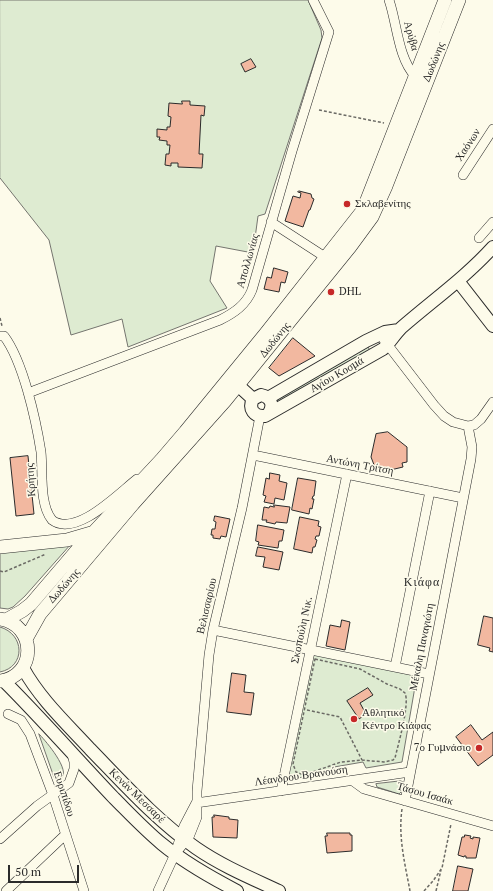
<!DOCTYPE html>
<html>
<head>
<meta charset="utf-8">
<style>
  body { margin:0 }
  #map { position:relative; width:493px; height:891px; overflow:hidden; background:#fdfbea; font-family:"PT Serif",serif }
  canvas { display:block }
  .scale { position:absolute; left:8px; top:865px; width:71px; height:18px; box-sizing:border-box; border:2px solid #2b2b2b; border-top:0; padding-left:5px; font-size:12px; line-height:14px; white-space:nowrap; color:#2b2b2b; -webkit-text-stroke:3px #fdfbea; paint-order:stroke }
</style>
</head>
<body>
<div id="map">
<canvas width="493" height="891"></canvas>
<div class="scale">50 m</div>
</div>
<script>
const g = document.querySelector('canvas').getContext('2d');
g.lineJoin = 'round';
function fillPath(path, color) {
  g.fillStyle = color;
  g.fill(path, 'evenodd');
}
function strokePath(path, color, width, dash) {
  g.strokeStyle = color;
  g.lineWidth = width;
  g.lineCap = dash ? 'butt' : 'round';
  g.setLineDash(dash || []);
  g.stroke(path);
}
function label(font, color, halo, rows, align = 'center') {
  g.font = font + ' "PT Serif",serif';
  g.lineWidth = 3;
  g.setLineDash([]);
  g.textBaseline = 'middle';
  g.strokeStyle = halo;
  g.fillStyle = color;
  for (const [text, x, y, turn = 0] of rows) {
    g.save();
    g.translate(x, y);
    g.rotate((+turn || 0) * Math.PI / 180);
    g.textAlign = isNaN(turn) ? turn : align;
    if (halo) g.strokeText(text, 0, 0);
    g.fillText(text, 0, 0);
    g.restore();
  }
}
const green = new Path2D(`
  M0 0H308L321 30 322 38 265 214 258 216 253 253 216 246 210 281 227 308 128 347 122 319 71 335 49 240 0 178Z
  M368 347 371 352 279 404 276 399Z
  M71 544 25 596 13 607 8 609 0 608V550Z
  M0 627C25 634 26 667 0 672Z
  M313 653 417 675 402 762 366 768 363 762 334 767 336 772 291 779 287 777Z
  M39 734C45 740 78 778 56 780L54 777Z
  M401 781 403 782 401 792 399 794 377 787 376 784Z`);
const building = new Path2D(`
  M251 59 256 67 245 72 241 64Z
  M182 101H190V105L205 106 204 116 201 115 199 154H203L202 168 178 167V163H171V166L165 165 166 154H169L170 145H167V141L159 140 160 137H157V129L167 130V127H170L171 117 168 116 169 103 182 104Z
  M299 191 311 194 312 198 314 199 310 210H309L303 227 285 221 293 196 300 198 301 193 298 192Z
  M274 268 288 272 285 283 281 282 279 292 264 289 267 277 271 278Z
  M293 338 315 356 279 376 269 368Z
  M388 432 407 447V462L402 463 403 467 382 472 381 468 376 470 371 457 376 434Z
  M28 456 34 514 16 516 10 458Z
  M270 473 280 475 279 481 287 483 284 500 275 498 274 504 264 502 266 496 263 495 266 478 269 479Z
  M298 478 316 481 314 496H313L312 499H314L312 509 310 508 309 514 292 510Z
  M274 505 290 507 287 523 276 522 275 524 266 522 267 520H262L264 507 269 508 270 506 274 507Z
  M215 516 230 519 226 537 221 536 220 539 213 538V535H211L212 529H215L216 522 214 521Z
  M300 517 319 521 318 526 321 527 319 536H316L315 539 317 540 315 547H313L312 553 294 549Z
  M258 525 284 530 282 541H279L278 548 258 545 259 542 256 541Z
  M258 547 283 552 279 570 263 567 265 557 256 556Z
  M484 616 493 618V652L489 651 490 648 478 645Z
  M342 620 350 622 345 650 326 646 330 625 340 627Z
  M232 673 246 675 244 692 254 693 251 715 227 712Z
  M368 688 373 695 360 703 366 714 359 719 347 701Z
  M471 725 482 740 493 732V755L478 766 456 737Z
  M214 815 229 817V819L238 820 237 838 213 837 212 817H214Z
  M327 833H350V835H352V851L327 853 325 836H327Z
  M465 835 471 836 470 838 473 839V837L480 838 476 858H466V856H464V857L458 855 462 837H464Z
  M458 866 473 869 468 891H453Z`);
const path = new Path2D(`
  M319 110 384 123
  M0 318 2 326
  M0 571 4 572 46 554
  M315 659 360 669 387 684 400 689 405 693C410 704 398 745 395 758L393 760 384 762 362 760 341 762 304 775 296 772 293 764Z
  M307 710 340 717 362 760
  M402 809C398 837 405 864 410 891
  M424 891 433 881 442 868 451 824
  M436 891 441 870`);
const street = new Path2D(`
  M389 0C397 23 398 58 415 76
  M463 175 493 129
  M271 222 325 257
  M479 238 493 222
  M0 336H4C23 361 36 420 41 452 43 472 39 504 52 520 76 538 119 493 137 479
  M384 340 434 405 444 416 453 422 468 426 474 425 481 419 493 402
  M28 393 220 320C234 313 246 305 252 290L292 151 329 32 313 0
  M253 455 463 498
  M213 630 429 674
  M395 667 430 491
  M8 714 21 720 30 734 53 795 84 891
  M353 781 364 789 493 826
  M281 791 347 474
  M405 801 471 459 472 447 468 426
  M196 803 410 772
  M0 839 37 806 69 783 74 769V762L72 754
  M175 854 189 837 197 817V791L209 655 213 630 242 508 260 416
  M6 891 65 835
  M158 891 175 854 184 826 196 803`);
const secondary = new Path2D(`
  M458 281 493 326
  M230 378 253 399
  M268 398 366 341 385 332 399 330
  M269 413C274 405 271 397 261 395L253 399C248 409 254 417 265 416L383 349C390 343 394 335 401 328 432 301 466 277 493 247
  M23 668C40 699 66 723 90 749 123 783 157 821 196 848 222 866 251 878 279 891
  M4 681C42 719 77 759 114 798 130 814 145 830 162 844 185 863 210 877 237 891`);
const primary = new Path2D(`
  M0 547 67 540 91 533
  M0 619C37 625 37 676 0 681
  M6 620 22 611 31 604 78 549 161 460 185 432 266 333 363 210 445 0
  M26 639 40 614 133 504 225 401 350 247 372 217 386 186 459 0`);
const markers = [
  [347,204,4,"#c62828"],
  [331,292,4,"#c62828"],
  [354,719,4,"#c62828"],
  [479,748,4,"#c62828"]
];
const streetNames = [
  ["Αρύβα",411,36,75],
  ["Δωδώνης",434,62,-68],
  ["Χαόνων",468,145,-57],
  ["Απολλωνίας",248,261,-74],
  ["Δωδώνης",275,340,-51],
  ["Αγίου Κοσμά",337,375,-30],
  ["Αντώνη Τρίτση",360,465,11],
  ["Κρήτης",31,480,-94],
  ["Δωδώνης",64,586,-49],
  ["Βελισσαρίου",207,606,-77],
  ["Σκοπούλη Νικ.",302,630,-78],
  ["Μέκαλη Παναγιώτη",422,647,-79],
  ["Λέανδρου Βρανούση",301,776,-8],
  ["Ευριπίδου",64,794,72],
  ["Τάσου Ισαάκ",425,794,16],
  ["Κενάν Μεσσαρέ",137,796,44]
];
const poiNames = [
  ["Σκλαβενίτης",355,204],
  ["DHL",339,292],
  ["Αθλητικό",362,713],
  ["Κέντρο Κιάφας",362,726],
  ["7ο Γυμνάσιο",471,748,"right"]
];
const neighbourhoodNames = [
  ["Κιάφα",422,583]
];
fillPath(green, '#deebd1');
strokePath(green, '#74746e', 1);
fillPath(building, '#f2b8a0');
strokePath(building, '#2b2b2b', 1);
strokePath(street, '#2b2b2b', 10);
strokePath(secondary, '#2b2b2b', 14);
strokePath(primary, '#2b2b2b', 14);
strokePath(path, '#6a6964', 1.5, [3, 2]);
strokePath(street, '#fdfbea', 9);
strokePath(secondary, '#fdfbea', 12);
strokePath(primary, '#fdfbea', 13);
for (const [x, y, r, color] of markers) {
  const dot = new Path2D();
  dot.arc(x, y, r, 0, 2 * Math.PI);
  g.fillStyle = color;
  g.fill(dot);
  strokePath(dot, '#fdfbea', 1.5);
}
label('11px', '#2b2b2b', '#fdfbea', streetNames);
label('11px', '#2b2b2b', '#fdfbea', poiNames, 'left');
g.letterSpacing = '1px';
label('12px', '#2b2b2b', '#fdfbea', neighbourhoodNames);
g.letterSpacing = '0px';
</script>
</body>
</html>
